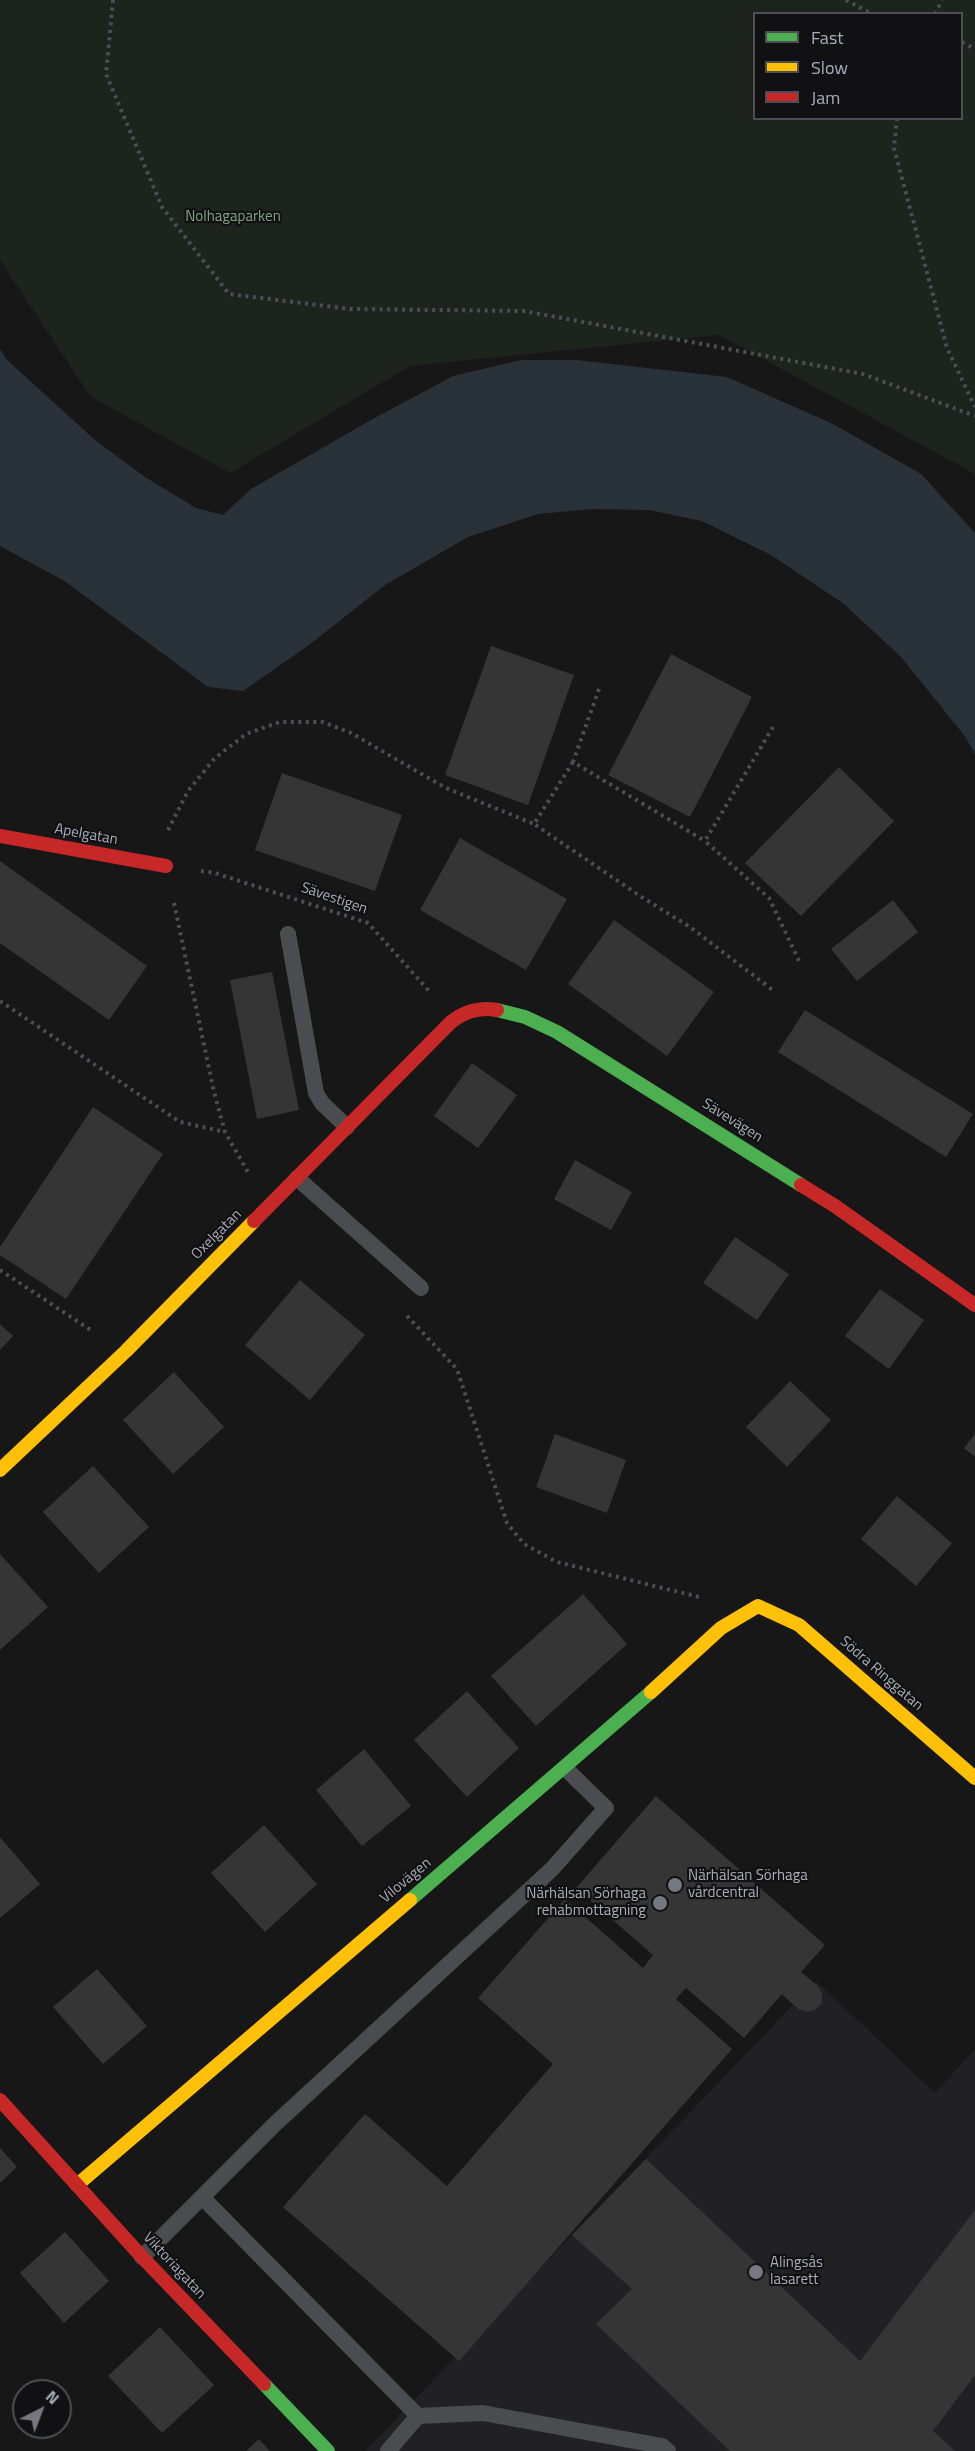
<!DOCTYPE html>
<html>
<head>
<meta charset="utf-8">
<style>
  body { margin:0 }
  #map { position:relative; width:975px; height:2451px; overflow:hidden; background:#171717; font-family:"Titillium Web",sans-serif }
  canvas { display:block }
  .legend { position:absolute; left:753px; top:12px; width:210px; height:108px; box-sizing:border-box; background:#111113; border:2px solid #4d4f55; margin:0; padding:8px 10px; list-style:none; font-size:18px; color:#a8adb8 }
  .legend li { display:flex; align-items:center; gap:12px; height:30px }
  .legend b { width:30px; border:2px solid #4d4f55 }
  .north { position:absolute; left:12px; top:2379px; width:60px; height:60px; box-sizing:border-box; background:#111113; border:2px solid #4d4f55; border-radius:50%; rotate:42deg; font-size:16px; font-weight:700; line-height:24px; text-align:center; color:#a8adb8 }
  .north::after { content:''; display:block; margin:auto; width:21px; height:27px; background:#757880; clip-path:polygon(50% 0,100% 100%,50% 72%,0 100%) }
</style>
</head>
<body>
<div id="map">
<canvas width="975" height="2451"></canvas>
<ul class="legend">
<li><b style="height:8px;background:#4caf50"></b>Fast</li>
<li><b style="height:8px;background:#ffc107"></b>Slow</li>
<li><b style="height:8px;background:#c62828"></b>Jam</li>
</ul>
<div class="north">N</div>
</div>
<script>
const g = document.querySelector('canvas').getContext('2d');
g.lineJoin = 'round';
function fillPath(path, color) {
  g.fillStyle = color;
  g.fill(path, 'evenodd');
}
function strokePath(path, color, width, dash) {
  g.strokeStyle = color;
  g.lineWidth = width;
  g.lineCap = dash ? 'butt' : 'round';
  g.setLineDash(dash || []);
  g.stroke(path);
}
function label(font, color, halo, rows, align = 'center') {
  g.font = font + ' "Titillium Web",sans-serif';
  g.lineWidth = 4.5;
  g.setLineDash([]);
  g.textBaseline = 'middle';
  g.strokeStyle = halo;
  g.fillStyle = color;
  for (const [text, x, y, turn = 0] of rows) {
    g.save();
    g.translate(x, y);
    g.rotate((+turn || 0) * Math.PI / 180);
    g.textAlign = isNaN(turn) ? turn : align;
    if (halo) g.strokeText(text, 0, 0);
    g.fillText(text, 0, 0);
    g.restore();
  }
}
const built = new Path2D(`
  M816 1981 935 2093 975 2049V2451H365Z`);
const green = new Path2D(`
  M0 0H975V474L719 335 410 366 230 473 91 397 0 260ZM754 14H962V118H754Z`);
const water = new Path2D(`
  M0 349 7 360 95 440 145 477 196 508 223 515 251 489 371 420 453 376 521 360H576L727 377 833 424 921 474 975 533V754L964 735 901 657 844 604 771 555 702 521 649 510 592 509 538 514 468 537 385 585 309 645 243 691 208 687 66 582 0 546Z`);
const building = new Path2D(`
  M491 646 574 675 528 805 445 775Z
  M671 654 752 697 690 817 608 775Z
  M839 767 894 821 801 916 745 863Z
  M282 773 402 815 375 891 255 850Z
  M460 838 567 899 526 970 420 910Z
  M0 861 147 966 109 1020 0 943Z
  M893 900 918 932 857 981 831 949Z
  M614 920 714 992 667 1056 568 984Z
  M272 972 299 1110 257 1119 230 980Z
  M805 1010 973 1114 946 1157 778 1052Z
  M472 1063 517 1095 478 1148 434 1116Z
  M93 1107 163 1154 66 1299 0 1255V1247Z
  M575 1160 632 1192 611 1230 554 1199Z
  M735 1237 789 1274 757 1320 703 1283Z
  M300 1280 365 1335 310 1400 245 1345Z
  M880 1289 924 1320 889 1369 845 1336Z
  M0 1324 13 1336 0 1350Z
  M174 1372 224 1427 173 1474 123 1420Z
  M790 1381 831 1420 787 1467 746 1427Z
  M555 1434 626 1460 607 1513 536 1487Z
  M975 1434V1457L964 1448Z
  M93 1466 149 1527 99 1573 43 1512Z
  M897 1496 952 1543 916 1586 861 1539Z
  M0 1554 48 1607 0 1650Z
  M583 1594 627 1644 536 1726 491 1676Z
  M467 1691 519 1748 467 1797 414 1740Z
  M364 1749 411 1806 362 1846 316 1790Z
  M656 1796 825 1945 801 1972 818 1986 822 1994V2003L815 2010 806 2012 798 2009 782 1994 744 2038 686 1988 676 1999 732 2049 459 2361 283 2207 365 2114 447 2186 553 2064 478 1998 565 1899 643 1968 653 1955 576 1888Z
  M264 1825 317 1884 265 1932 211 1873Z
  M0 1837 40 1884 0 1918Z
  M97 1969 147 2026 103 2064 53 2007Z
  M0 2148 17 2167 0 2183Z
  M646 2159 860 2361 975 2210V2375L933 2431 955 2451H730L596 2324 632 2289 572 2235Z
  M65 2232 109 2281 64 2323 20 2273Z
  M160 2327 214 2385 162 2433 108 2376Z
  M259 2439 270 2451H246Z`);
const path = new Path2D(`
  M113 0 106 74 162 207 229 294 350 309 524 311 863 374 975 416
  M846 0 872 14
  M935 14 942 0
  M962 42 975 49
  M897 118 894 148 947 348 975 407
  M599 689 573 762 705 841
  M773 727 705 841 769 898 801 965
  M573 762 534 824 640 896 690 927 774 991
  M168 830 188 791 215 758 246 734 280 722H323L351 733 446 788 534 824
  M201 871 215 873 368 923 430 992
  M174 903 214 1092 225 1132 249 1174
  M0 1001 180 1122 225 1132
  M0 1270 92 1331
  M407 1316 457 1369 507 1523 524 1544 557 1562 699 1597`);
const lane = new Path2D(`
  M288 934 316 1093 322 1103 347 1127
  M297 1178 421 1288
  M202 2197 418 2416 388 2451
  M142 2257 276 2123 552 1869 606 1808 565 1768
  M418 2416 483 2413 662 2446 668 2451`);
const fast = new Path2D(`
  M497 1010 525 1017 557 1032 801 1185
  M410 1900 651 1692
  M264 2384 328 2451`);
const slow = new Path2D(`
  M0 1470 126 1351 254 1221
  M651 1692 721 1628 758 1606 799 1625 975 1778
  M77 2185 410 1900`);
const jam = new Path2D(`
  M0 836 166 866
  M801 1185 835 1206 975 1305
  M254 1221 451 1022C465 1011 480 1007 497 1010
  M0 2100 142 2257 264 2384`);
const markers = [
  [675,1885,8,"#757880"],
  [660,1903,8,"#757880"],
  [756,2272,8,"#757880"]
];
const parkNames = [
  ["Nolhagaparken",233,217]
];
const streetNames = [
  ["Apelgatan",86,835,10],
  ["Sävestigen",334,899,19],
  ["Sävevägen",732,1121,32],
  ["Oxelgatan",217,1235,-45],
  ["Södra Ringgatan",881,1674,41],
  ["Vilovägen",406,1881,-40],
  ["Viktoriagatan",174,2266,47]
];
const poiNames = [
  ["Närhälsan Sörhaga",688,1876],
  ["vårdcentral",688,1893],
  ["Närhälsan Sörhaga",646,1894,"right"],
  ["rehabmottagning",646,1911,"right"],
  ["Alingsås",770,2263],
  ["lasarett",770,2280]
];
fillPath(built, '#212123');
fillPath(green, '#1d241e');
fillPath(water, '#2a3239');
fillPath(building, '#353536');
strokePath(path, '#4d4e52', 4, [3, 4.5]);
strokePath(lane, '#4b4c50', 16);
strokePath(fast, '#4caf50', 14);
strokePath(slow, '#ffc107', 14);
strokePath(jam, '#c62828', 14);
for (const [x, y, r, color] of markers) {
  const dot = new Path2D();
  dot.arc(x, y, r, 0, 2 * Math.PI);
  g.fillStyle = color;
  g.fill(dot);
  strokePath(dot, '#111113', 2);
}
label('15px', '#7fa381', '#111113', parkNames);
label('15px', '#a8adb8', '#111113', streetNames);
label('15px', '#a8adb8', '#111113', poiNames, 'left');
</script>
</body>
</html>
